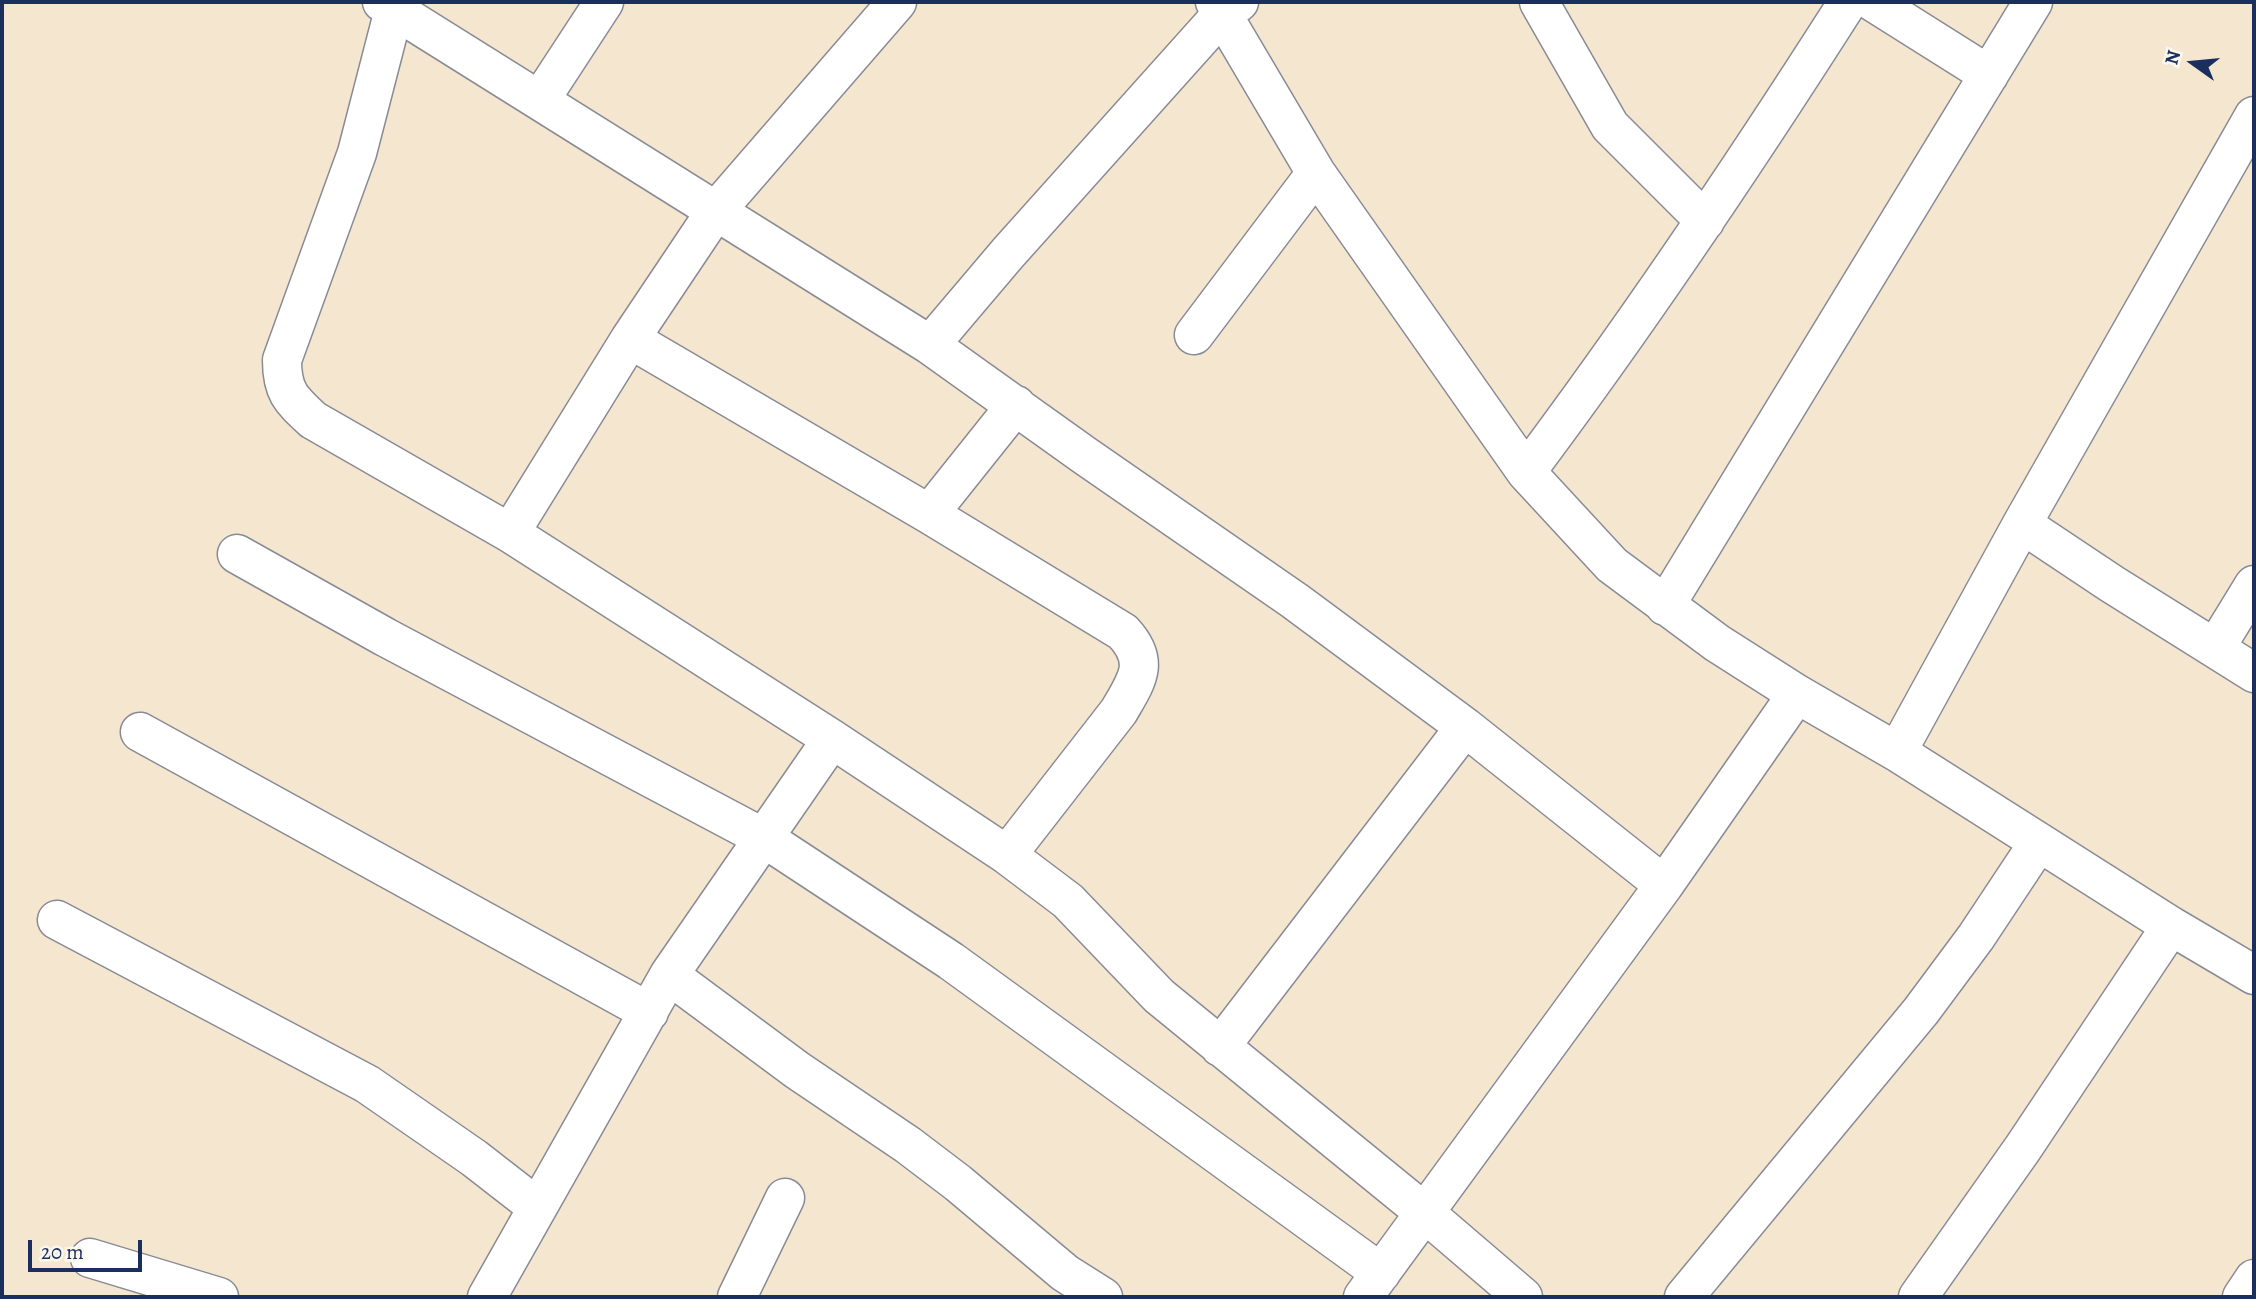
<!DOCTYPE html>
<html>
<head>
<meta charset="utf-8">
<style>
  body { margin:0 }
  #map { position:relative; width:2256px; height:1299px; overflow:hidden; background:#f5e7cf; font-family:Alegreya,serif }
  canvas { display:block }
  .frame { position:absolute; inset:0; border:4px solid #1b2f5e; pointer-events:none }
  .north { position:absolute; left:2158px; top:28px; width:70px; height:70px; -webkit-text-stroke:5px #fbf7ec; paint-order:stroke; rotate:285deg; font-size:19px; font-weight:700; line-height:28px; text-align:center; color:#1b2f5e }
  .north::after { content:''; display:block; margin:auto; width:24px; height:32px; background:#1b2f5e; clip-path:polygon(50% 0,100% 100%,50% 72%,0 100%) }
  .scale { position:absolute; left:28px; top:1240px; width:114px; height:32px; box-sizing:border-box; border:4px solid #1b2f5e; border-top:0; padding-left:9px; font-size:21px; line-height:24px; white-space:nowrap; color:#1b2f5e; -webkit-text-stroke:5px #fbf7ec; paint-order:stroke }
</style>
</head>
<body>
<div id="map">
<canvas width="2256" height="1299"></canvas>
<div class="frame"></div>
<div class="north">N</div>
<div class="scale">20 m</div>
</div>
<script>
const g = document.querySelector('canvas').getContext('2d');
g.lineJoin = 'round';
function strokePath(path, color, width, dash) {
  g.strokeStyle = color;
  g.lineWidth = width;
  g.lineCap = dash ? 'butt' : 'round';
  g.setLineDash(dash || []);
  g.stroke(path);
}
const minor = new Path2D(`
  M382 2 930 345 1084 455 1295 601 1465 727 1664 885
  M396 2 357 153 282 360C282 391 290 399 313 420L510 533 832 739 1007 855 1068 901 1159 996 1425 1213 1523 1297
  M1215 2 1316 173 1526 472 1612 565 1717 643 1797 694 1897 752 2171 926 2254 975
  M1539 2 1610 126 1705 221
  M1873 2 1989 75
  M540 100 604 2
  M1194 335 1316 173
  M630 339 929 514 1123 632C1151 662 1137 680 1119 711L1007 855
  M930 345 1008 253 1223 13 1239 2
  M1526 472C1640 320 1746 162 1848 2
  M929 514 1016 405
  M2022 524 2112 584 2254 673
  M510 533 630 339 715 212 897 2
  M237 554 385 637 764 838 951 961 1381 1273
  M1665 606 2033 2
  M2216 647 2254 585
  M140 732 649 1012
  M1897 752 2022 524 2254 116
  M57 920 367 1084 474 1158 537 1207
  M669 975 797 1070 908 1145 958 1183 1065 1273 1103 1297
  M1220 1047 1465 727
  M90 1258 219 1297
  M487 1297 669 975 832 739
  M737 1297 785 1198
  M1363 1297 1664 885 1797 694
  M1684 1297 1921 1011 1976 937 2039 842
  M1918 1297 2023 1148 2171 926
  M2242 1297 2254 1279`);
strokePath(minor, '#888b96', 41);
strokePath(minor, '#fff', 38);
</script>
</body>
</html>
